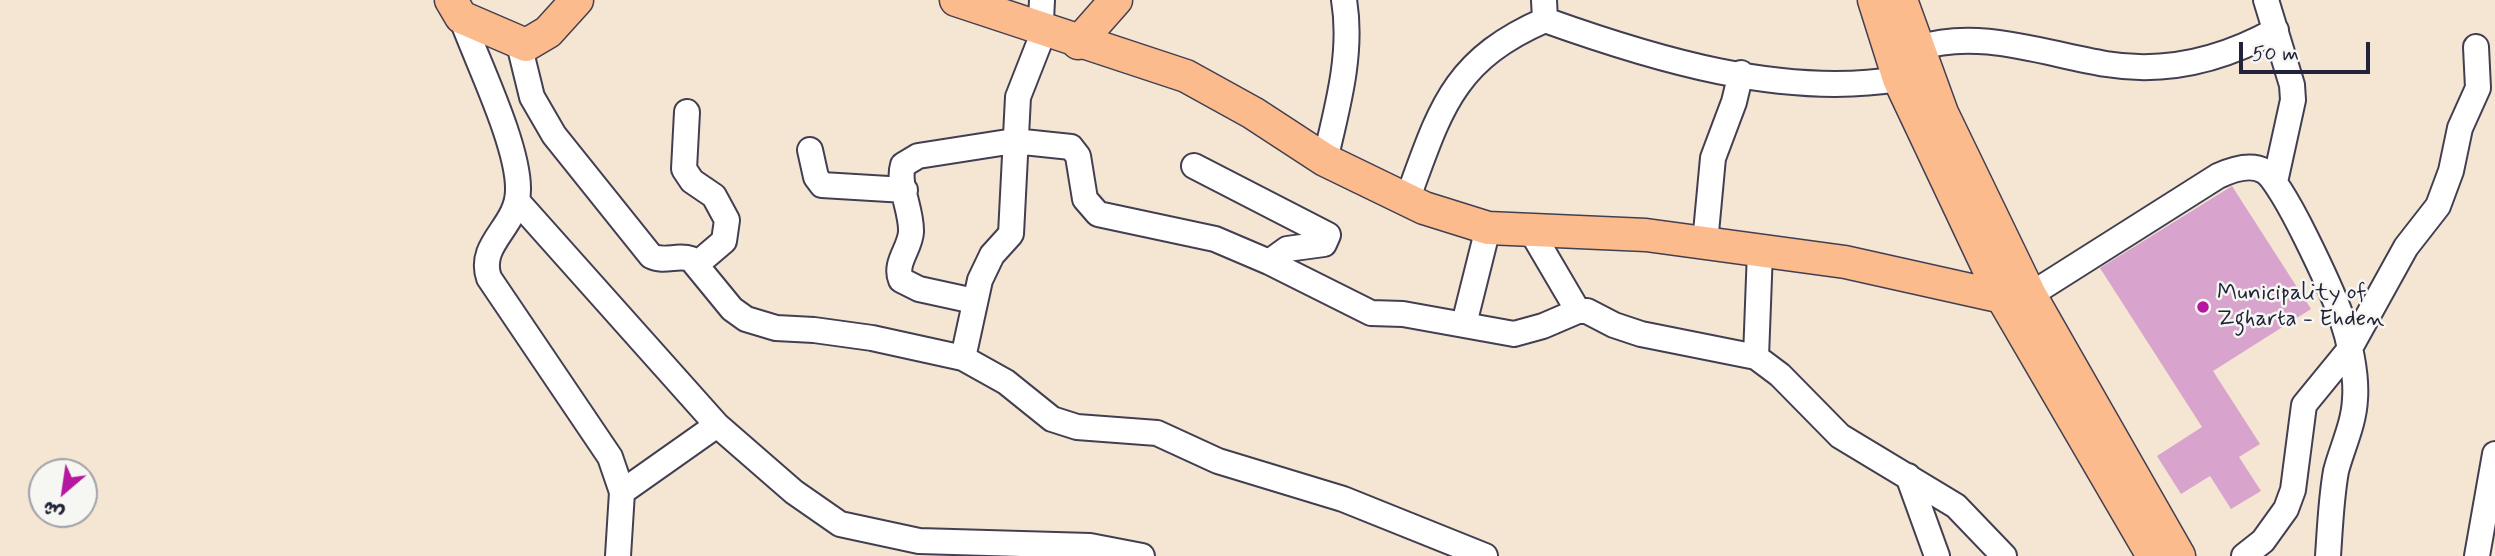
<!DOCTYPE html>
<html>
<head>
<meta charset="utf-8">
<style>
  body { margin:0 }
  #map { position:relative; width:2495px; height:556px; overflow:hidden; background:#f4e6d2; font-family:Mynerve,"Playpen Sans Arabic",sans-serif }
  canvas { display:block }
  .north { position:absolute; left:28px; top:458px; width:70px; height:70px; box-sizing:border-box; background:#f6f6f2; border:2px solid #a1a1a9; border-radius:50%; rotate:209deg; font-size:19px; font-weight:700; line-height:28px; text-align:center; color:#22223b }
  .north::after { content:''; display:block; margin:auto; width:24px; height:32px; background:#b5179e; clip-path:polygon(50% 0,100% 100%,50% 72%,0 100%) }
  .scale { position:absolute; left:2239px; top:42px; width:131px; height:32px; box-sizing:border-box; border:4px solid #22223b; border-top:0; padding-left:9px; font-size:21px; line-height:24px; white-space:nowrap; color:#22223b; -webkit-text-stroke:5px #f6f6f2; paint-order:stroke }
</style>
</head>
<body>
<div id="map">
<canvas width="2495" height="556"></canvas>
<div class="north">ش</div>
<div class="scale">50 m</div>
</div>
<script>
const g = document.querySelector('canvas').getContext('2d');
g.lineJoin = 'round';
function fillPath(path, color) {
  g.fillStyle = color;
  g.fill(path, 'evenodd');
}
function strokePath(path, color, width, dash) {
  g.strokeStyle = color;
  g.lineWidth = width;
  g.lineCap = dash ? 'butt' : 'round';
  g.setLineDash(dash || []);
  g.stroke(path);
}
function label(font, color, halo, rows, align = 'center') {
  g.font = font + ' Mynerve,sans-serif';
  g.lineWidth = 5;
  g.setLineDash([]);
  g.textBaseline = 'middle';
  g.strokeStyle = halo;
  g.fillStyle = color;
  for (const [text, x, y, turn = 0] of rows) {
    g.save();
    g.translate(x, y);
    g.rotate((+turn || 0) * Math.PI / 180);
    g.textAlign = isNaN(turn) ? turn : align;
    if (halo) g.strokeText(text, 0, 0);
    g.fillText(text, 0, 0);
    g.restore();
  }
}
const building = new Path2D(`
  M2232 186 2311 309 2213 371 2260 444 2239 457 2261 491 2231 509 2210 476 2181 494 2157 456 2202 427 2100 268Z`);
const minor = new Path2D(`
  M1544 0 1545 20C1654 59 1782 98 1899 79
  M2266 0 2292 85 2293 100 2275 182
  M461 17C477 61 519 146 518 190 518 227 477 243 489 278L610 457 622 492 618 556
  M519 44 532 97 554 135 651 256C665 263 677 254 691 259L732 309 746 319 776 328 814 330 872 338 963 358 1006 382 1052 419 1077 427 1157 433 1218 461 1343 499 1485 556
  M1918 48C1979 28 2045 54 2106 64 2166 74 2224 59 2276 30
  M687 112 684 169 692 181 714 196 727 220 724 241 697 264
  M810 150 816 177 822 185 905 190
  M1325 160C1337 109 1353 53 1344 0
  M1194 166 1328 235 1324 244 1287 249 1269 262
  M1407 200C1440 111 1451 61 1545 20
  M518 202 717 425 794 492 840 524 919 541 1090 546 1142 556
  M1531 231 1578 311
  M1705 243 1713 158 1734 102 1741 73
  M2030 295 2218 176C2231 170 2250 163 2264 171 2283 182 2332 291 2341 316 2349 339 2357 374 2355 399 2354 424 2342 448 2336 471 2331 499 2330 528 2328 556
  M974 301 919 289 901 280C894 263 910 249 911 232 912 210 897 185 903 165L918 156 1014 141 1071 147 1078 156 1085 199 1098 214 1215 239 1269 262 1371 313 1403 314 1514 334 1543 326 1578 311H1587L1614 325 1641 334 1756 357 1780 375 1840 436 1956 506 2004 556
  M1464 324 1488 228
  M1756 357 1760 251
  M963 358 980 280 992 255 1011 234 1018 97 1040 41 1042 0
  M1908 476 1937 556
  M622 492 717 425
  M2244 556 2263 541 2286 509 2293 490 2304 405 2349 350 2406 247 2438 206 2451 171 2460 128 2478 88 2476 47
  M2477 556 2495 454`);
const major = new Path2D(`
  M451 0 461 17 526 45 548 32 577 0
  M956 0 1186 76 1253 113 1325 160 1424 208 1488 228 1646 235 1845 262 2002 297 2030 295
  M1874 0 1899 79 2002 297 2153 556
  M1901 0 1942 113 2030 295 2179 556
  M1078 43 1116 0`);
const markers = [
  [2203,307,7,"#b5179e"]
];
const poiNames = [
  ["Municipality of",2217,294],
  ["Zgharta - Ehden",2217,320]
];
fillPath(building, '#d8a4cd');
strokePath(minor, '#423f52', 28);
strokePath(major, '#423f52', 35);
strokePath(minor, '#fff', 24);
strokePath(major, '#fbbb8c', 32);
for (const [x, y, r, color] of markers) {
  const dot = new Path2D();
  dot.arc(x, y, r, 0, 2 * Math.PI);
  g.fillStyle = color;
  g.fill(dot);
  strokePath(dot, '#f6f6f2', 2.5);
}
label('23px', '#22223b', '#f6f6f2', poiNames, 'left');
</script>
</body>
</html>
